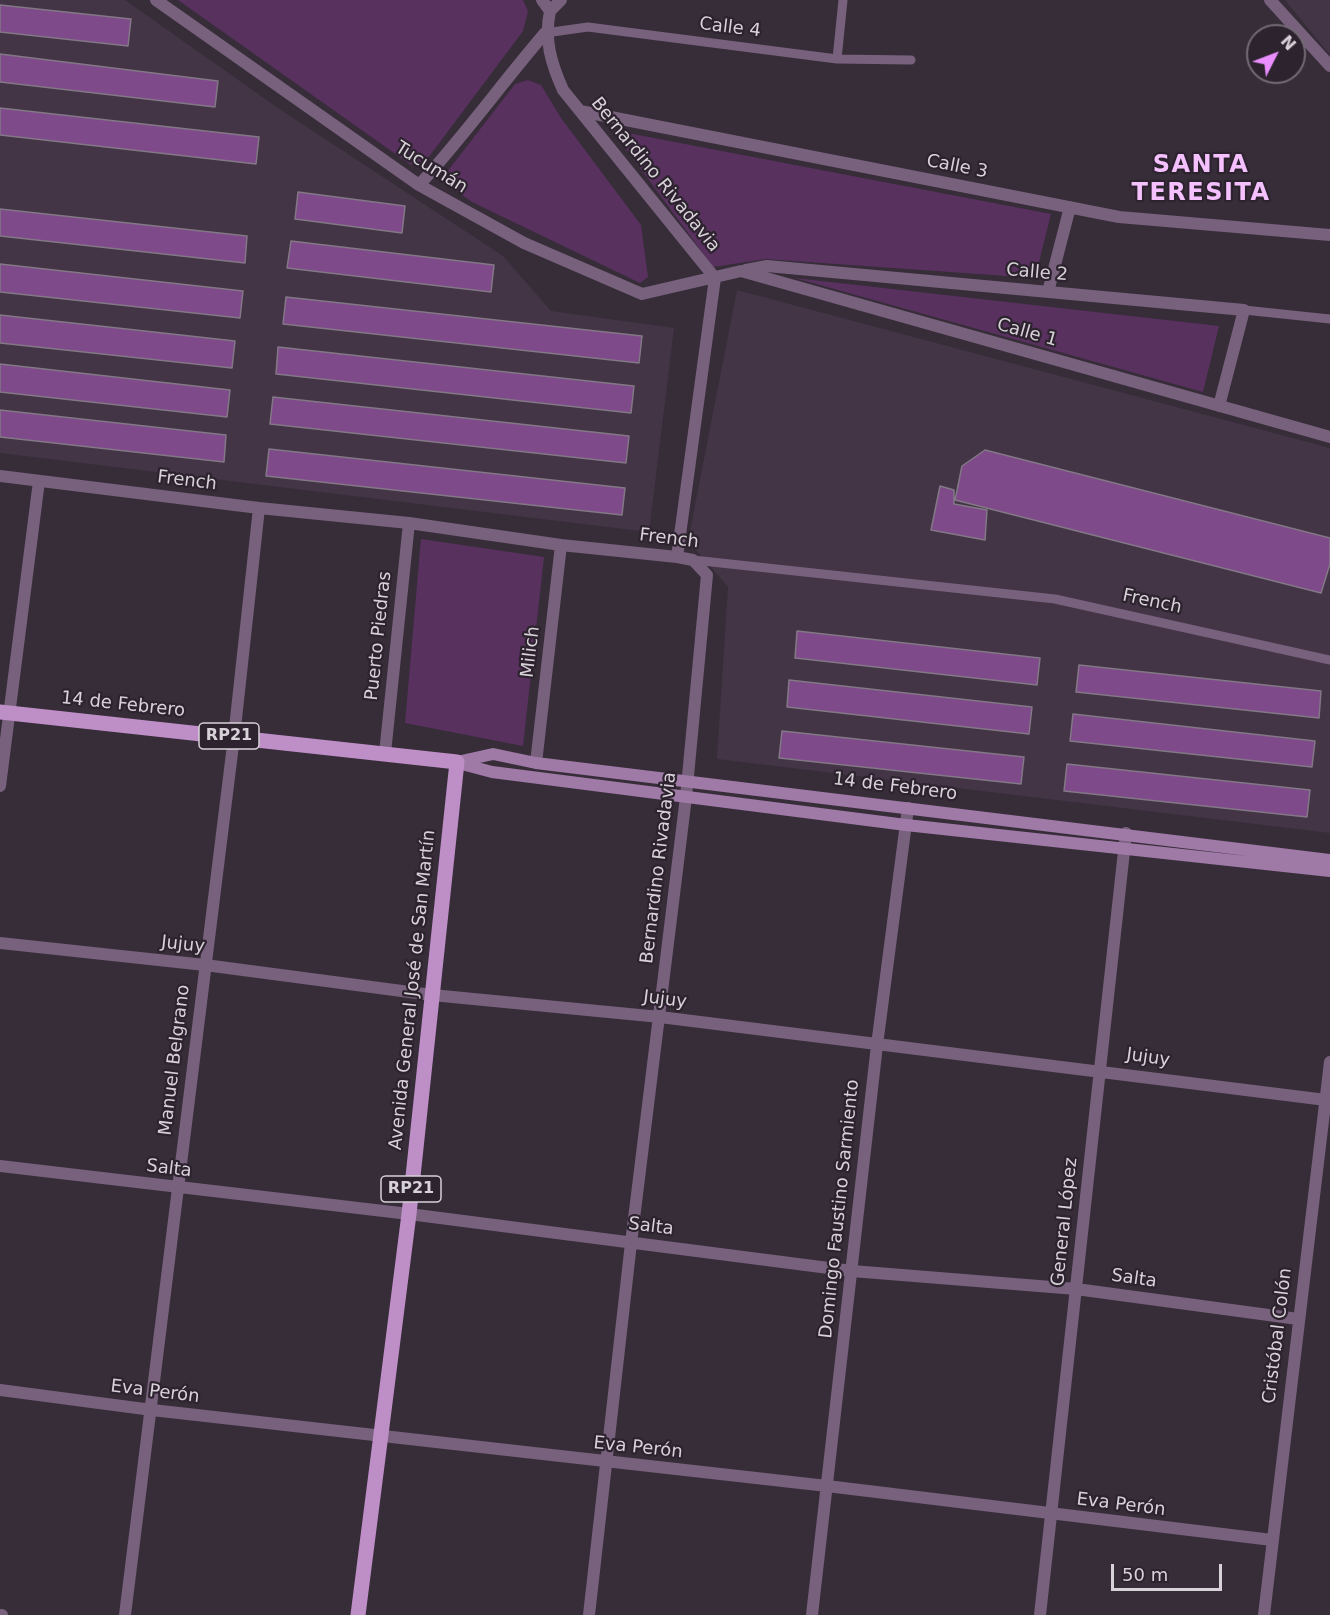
<!DOCTYPE html>
<html>
<head>
<meta charset="utf-8">
<style>
  body { margin:0 }
  #map { position:relative; width:1330px; height:1615px; overflow:hidden; background:#372d39; font-family:"DejaVu Sans",sans-serif }
  canvas { display:block }
  .north { position:absolute; left:1246px; top:24px; width:60px; height:60px; box-sizing:border-box; background:#2d232f; border:2px solid #716973; border-radius:50%; rotate:48deg; font-size:16px; font-weight:700; line-height:24px; text-align:center; color:#d7d1d8 }
  .north::after { content:''; display:block; margin:auto; width:21px; height:27px; background:#ea8dfd; clip-path:polygon(50% 0,100% 100%,50% 72%,0 100%) }
  .scale { position:absolute; left:1111px; top:1564px; width:111px; height:27px; box-sizing:border-box; border:3px solid #d7d1d8; border-top:0; padding-left:8px; font-size:18px; line-height:21px; white-space:nowrap; color:#d7d1d8; -webkit-text-stroke:4px #2d232f; paint-order:stroke }
</style>
</head>
<body>
<div id="map">
<canvas width="1330" height="1615"></canvas>
<div class="north">N</div>
<div class="scale">50 m</div>
</div>
<script>
const g = document.querySelector('canvas').getContext('2d');
g.lineJoin = 'round';
function fillPath(path, color) {
  g.fillStyle = color;
  g.fill(path, 'evenodd');
}
function strokePath(path, color, width, dash) {
  g.strokeStyle = color;
  g.lineWidth = width;
  g.lineCap = dash ? 'butt' : 'round';
  g.setLineDash(dash || []);
  g.stroke(path);
}
function label(font, color, halo, rows, align = 'center') {
  g.font = font + ' "DejaVu Sans",sans-serif';
  g.lineWidth = 4.5;
  g.setLineDash([]);
  g.textBaseline = 'middle';
  g.strokeStyle = halo;
  g.fillStyle = color;
  for (const [text, x, y, turn = 0] of rows) {
    g.save();
    g.translate(x, y);
    g.rotate((+turn || 0) * Math.PI / 180);
    g.textAlign = isNaN(turn) ? turn : align;
    if (halo) g.strokeText(text, 0, 0);
    g.fillText(text, 0, 0);
    g.restore();
  }
}
const built = new Path2D(`
  M0 0H125L278 108 503 256 551 311 674 328 649 532 0 453Z
  M1285 0H1330V55Z
  M737 290 1330 448V833L717 759 728 587 688 541Z`);
const green = new Path2D(`
  M178 0H523L528 11 523 31 428 158 411 165Z
  M528 80 541 85 561 118 641 225 648 277 640 283 472 202 451 187 447 172 515 84Z
  M612 130 1051 214 1035 278 766 259 713 267Z
  M795 278 1219 326 1203 392Z
  M421 539 544 557 523 746 405 723Z`);
const building = new Path2D(`
  M0 5 131 19 128 46 0 32Z
  M0 54 218 81 215 107 0 82Z
  M0 108 259 137 256 164 0 135Z
  M298 192 405 206 402 233 295 219Z
  M0 209 247 236 245 263 0 236Z
  M291 241 494 265 491 292 287 268Z
  M0 264 243 291 240 318 0 292Z
  M286 297 642 336 639 363 283 324Z
  M0 315 235 341 232 368 0 343Z
  M278 347 634 386 631 413 276 374Z
  M0 364 230 390 227 417 0 392Z
  M273 397 629 436 626 463 270 424Z
  M0 410 226 435 224 462 0 437Z
  M269 449 625 488 622 515 266 476Z
  M985 450 1330 538V564L1321 593 955 500 962 466Z
  M940 486 954 490V504L987 510 985 540 931 530Z
  M797 631 1040 658 1037 685 795 658Z
  M1079 665 1321 691 1319 718 1076 692Z
  M789 680 1032 707 1029 734 787 707Z
  M1073 714 1315 741 1312 767 1070 741Z
  M782 731 1024 757 1021 784 779 758Z
  M1067 764 1310 790 1307 817 1064 791Z`);
const lane = new Path2D(`
  M545 33 588 27 837 59 911 60
  M837 59 843 0
  M1244 310 1330 319
  M693 560 1055 599 1330 660`);
const street = new Path2D(`
  M156 0 419 185 524 243 642 294 741 271 1330 437
  M542 0 550 11C544 40 551 63 563 90L715 278 677 557
  M1270 0 1330 66
  M550 11 561 0
  M580 111 1119 217 1330 235
  M419 185C464 136 502 83 545 33
  M746 270 767 266 1244 310 1219 406
  M1048 292 1070 207
  M0 476 259 508 409 523 561 545 677 557 693 560 707 575 686 797 631 1243 589 1615
  M385 753 409 523
  M536 763 561 545
  M0 786 39 481
  M0 943 205 965 432 995 660 1017 1326 1100
  M0 1166 409 1214 852 1271 1076 1289 1298 1319
  M0 1390 152 1410 827 1486 1272 1540
  M0 1615H2
  M125 1615 234 737 259 508
  M812 1615 877 1045 908 808
  M1040 1615 1126 833
  M1264 1615 1330 1062`);
const secondary = new Path2D(`
  M457 762 493 754 536 763 1330 860
  M458 763 492 772 906 825 1330 871`);
const primary = new Path2D(`
  M0 712 457 762 409 1214 358 1615`);
const shields = [
  [229,736,60],
  [411,1189,60]
];
const shieldNames = [
  ["RP21",229,736],
  ["RP21",411,1189]
];
const streetNames = [
  ["Calle 4",730,28,7],
  ["Calle 3",957,167,11],
  ["Tucumán",431,168,32],
  ["Bernardino Rivadavia",655,175,51],
  ["Calle 2",1037,273,5],
  ["Calle 1",1027,333,16],
  ["French",187,481,7],
  ["French",669,539,7],
  ["French",1152,602,12],
  ["Puerto Piedras",379,636,-84],
  ["Milich",531,652,-83],
  ["14 de Febrero",123,705,6],
  ["14 de Febrero",895,787,7],
  ["Bernardino Rivadavia",659,868,-83],
  ["Jujuy",183,945,6],
  ["Avenida General José de San Martín",413,990,-84],
  ["Jujuy",665,1000,7],
  ["Jujuy",1148,1058,8],
  ["Manuel Belgrano",175,1060,-83],
  ["Salta",169,1169,7],
  ["Domingo Faustino Sarmiento",840,1209,-84],
  ["General López",1065,1222,-84],
  ["Salta",651,1227,7],
  ["Salta",1134,1279,8],
  ["Cristóbal Colón",1278,1336,-83],
  ["Eva Perón",155,1392,7],
  ["Eva Perón",638,1448,6],
  ["Eva Perón",1121,1505,7]
];
const districtNames = [
  ["SANTA",1201,166],
  ["TERESITA",1201,194]
];
fillPath(built, '#433446');
fillPath(green, '#58315f');
fillPath(building, '#7e4a89');
strokePath(building, '#837886', 1.5);
strokePath(lane, '#78617d', 9);
strokePath(street, '#78617d', 12);
strokePath(secondary, '#9f7aa7', 12);
strokePath(primary, '#be8ec7', 15);
for (const [x, y, w] of shields) {
  const box = new Path2D();
  box.roundRect(x - w / 2, y - 13, w, 26, 4.5);
  g.fillStyle = '#2d232f';
  g.fill(box);
  strokePath(box, '#d7d1d8', 1.5);
}
label('bold 16px', '#d7d1d8', null, shieldNames);
label('18px', '#d7d1d8', '#2d232f', streetNames);
g.letterSpacing = '1.5px';
label('bold 24px', '#f4c0fe', '#2d232f', districtNames);
g.letterSpacing = '0px';
</script>
</body>
</html>
